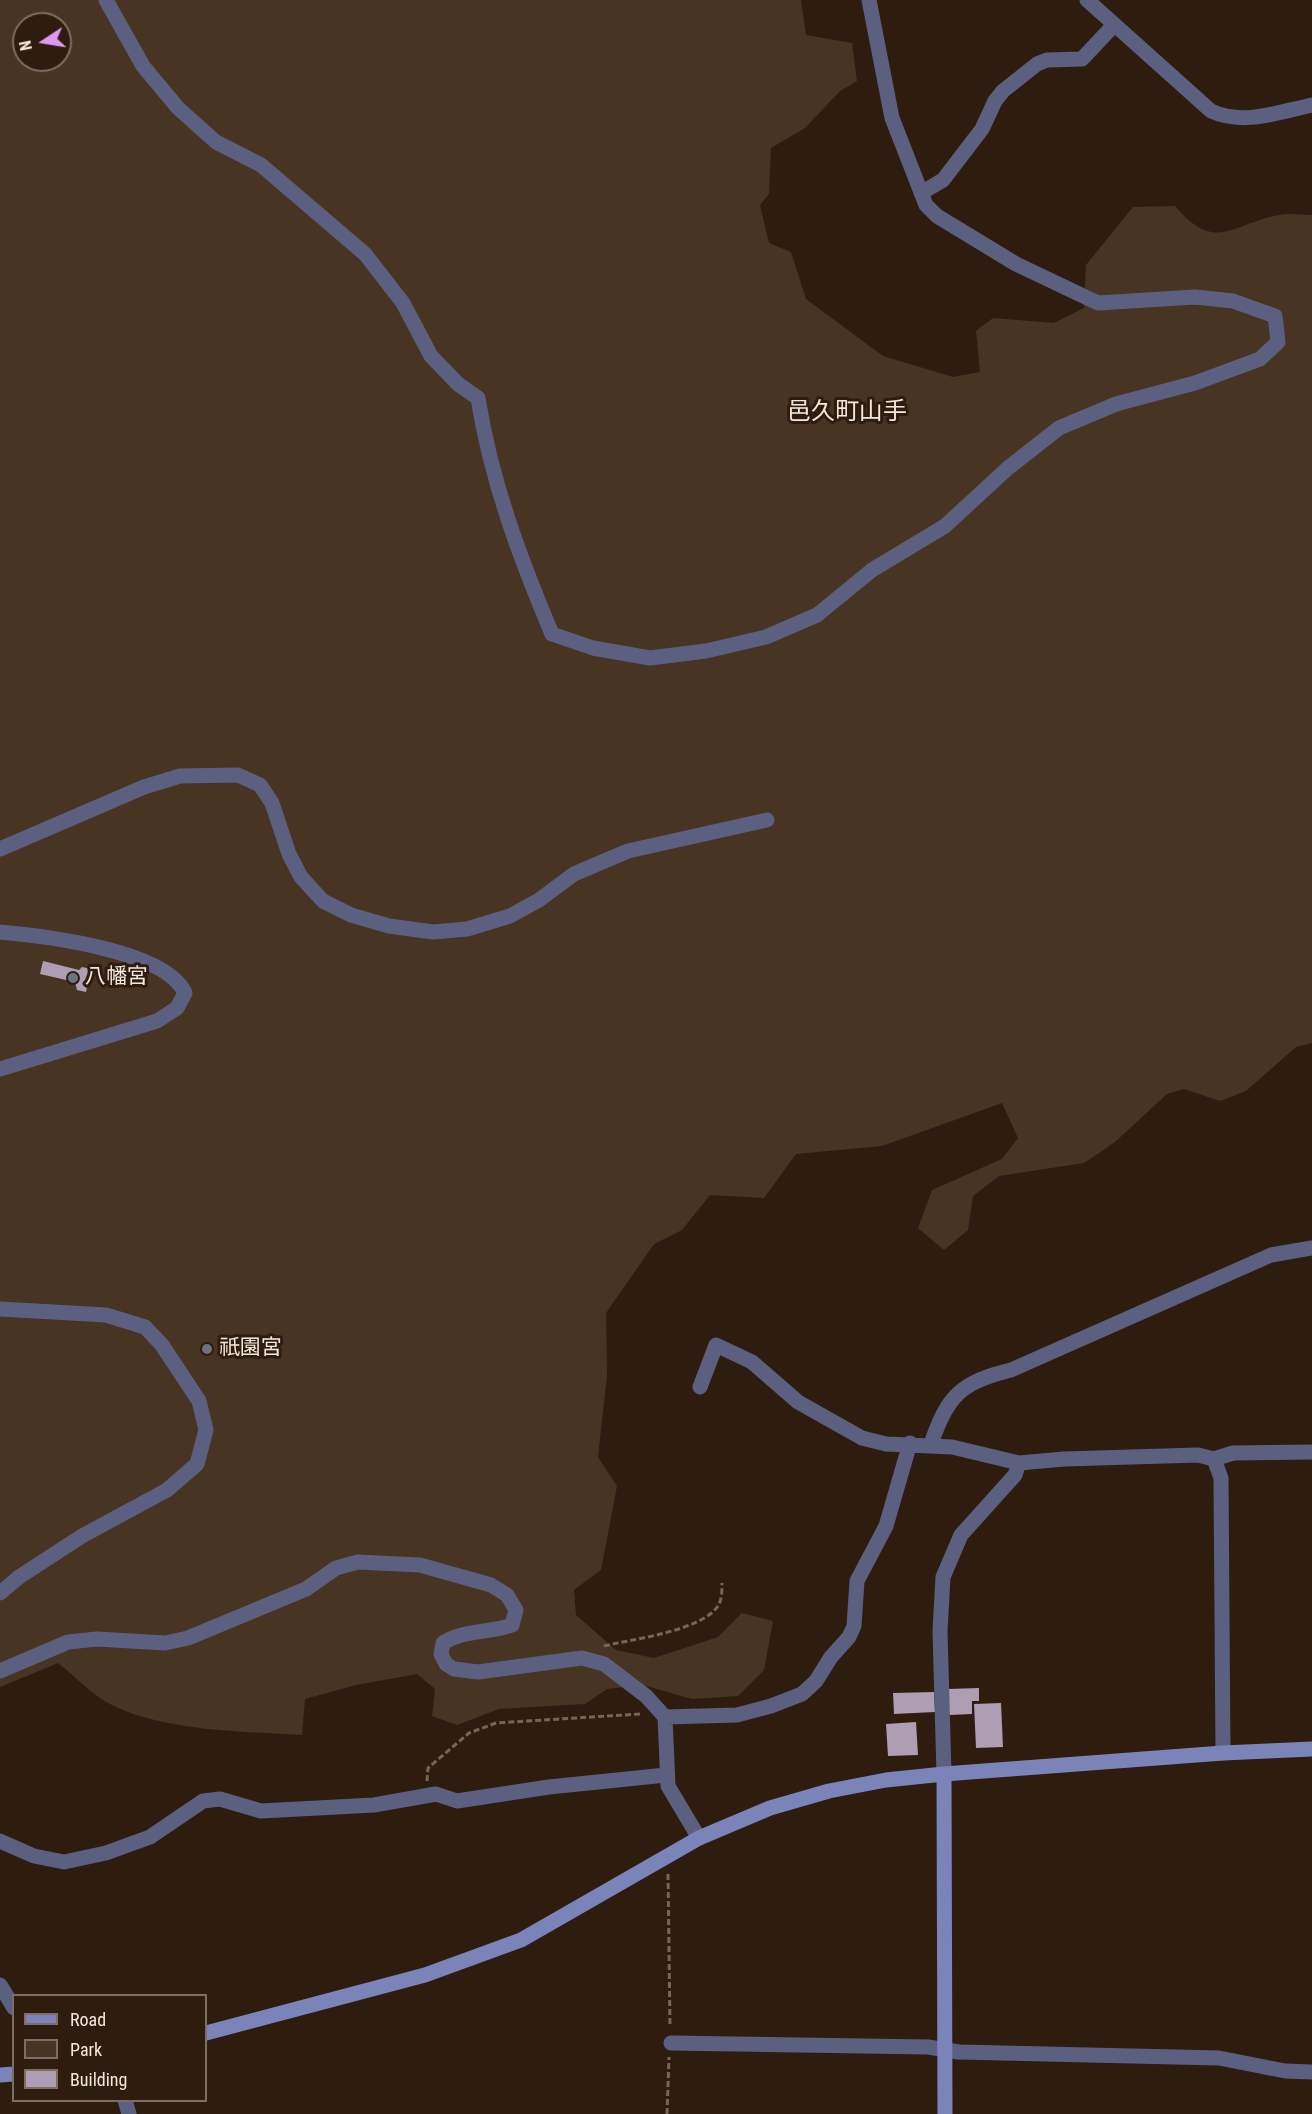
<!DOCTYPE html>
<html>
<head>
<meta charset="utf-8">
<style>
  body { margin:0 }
  #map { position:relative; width:1312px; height:2114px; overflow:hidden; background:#2e1d0e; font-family:"Roboto Condensed",sans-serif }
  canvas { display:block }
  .legend { position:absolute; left:12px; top:1994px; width:195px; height:108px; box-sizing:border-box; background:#2e1d0e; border:2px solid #7d6e61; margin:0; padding:8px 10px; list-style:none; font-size:18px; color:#f3e7dd }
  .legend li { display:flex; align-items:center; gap:12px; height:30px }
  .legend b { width:30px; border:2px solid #7d6e61 }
  .north { position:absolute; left:12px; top:12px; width:60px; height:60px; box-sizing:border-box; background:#2e1d0e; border:2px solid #7d6e61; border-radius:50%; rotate:258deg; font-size:16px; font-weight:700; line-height:24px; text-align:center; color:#f3e7dd }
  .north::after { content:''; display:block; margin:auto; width:21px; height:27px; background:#de98f3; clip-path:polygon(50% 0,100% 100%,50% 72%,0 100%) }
</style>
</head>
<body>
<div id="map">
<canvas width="1312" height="2114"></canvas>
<ul class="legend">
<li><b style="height:8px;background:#7b84b9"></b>Road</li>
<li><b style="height:16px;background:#483422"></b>Park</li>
<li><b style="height:16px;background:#ad9eb4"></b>Building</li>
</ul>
<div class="north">N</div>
</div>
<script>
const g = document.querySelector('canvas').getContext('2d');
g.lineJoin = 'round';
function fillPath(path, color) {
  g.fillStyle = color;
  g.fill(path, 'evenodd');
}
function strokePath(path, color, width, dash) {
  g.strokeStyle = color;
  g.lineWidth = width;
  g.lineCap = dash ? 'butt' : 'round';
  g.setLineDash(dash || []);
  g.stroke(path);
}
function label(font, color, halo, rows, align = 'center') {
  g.font = font + ' "Roboto Condensed","Noto Sans JP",sans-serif';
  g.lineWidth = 6;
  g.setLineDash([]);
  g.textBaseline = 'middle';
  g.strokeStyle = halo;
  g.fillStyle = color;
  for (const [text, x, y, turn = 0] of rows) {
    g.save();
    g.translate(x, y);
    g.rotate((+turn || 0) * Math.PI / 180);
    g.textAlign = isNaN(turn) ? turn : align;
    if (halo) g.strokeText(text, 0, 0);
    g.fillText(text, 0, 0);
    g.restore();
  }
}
const green = new Path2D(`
  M0 0H801L806 35 852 43 857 81 840 91 805 128 771 148 769 194 760 205 769 243 791 252 806 299 883 356 953 377 980 372 976 331 993 318 1054 323 1084 308 1086 265 1133 207 1175 206C1216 254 1231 224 1279 215 1289 213 1302 215 1312 215V1043L1296 1047 1246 1091 1220 1101 1184 1089 1167 1094 1115 1142 1084 1163 999 1176 973 1196 968 1230 944 1250 918 1228 932 1190 1002 1159 1018 1138 1002 1103 882 1146 796 1154 764 1198 710 1195 682 1230 654 1244 606 1313 607 1375 598 1457 617 1486 601 1570 574 1590 576 1615 616 1650 654 1658 718 1637 742 1613 773 1621 764 1670 738 1696 692 1699 643 1685 607 1689 585 1704 499 1709 457 1725 432 1716 435 1689 417 1674 356 1685 305 1699 302 1735C242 1731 167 1732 112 1705 93 1696 75 1676 58 1663L0 1687ZM24 24H60V60H24Z`);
const building = new Path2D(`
  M43 961 79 970 82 967 91 969 86 992 77 990 75 982 40 974Z
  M979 1688V1701H972V1714L949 1715 948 1689Z
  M934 1692 935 1712 894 1714 893 1693Z
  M1001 1703 1003 1747 976 1748 974 1704Z
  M916 1722 918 1755 888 1756 886 1724Z`);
const path = new Path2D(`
  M604 1646C633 1639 701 1631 718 1606 722 1600 722 1590 722 1583
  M427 1781 428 1768 469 1733 496 1723 640 1714
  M668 1874 670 2027
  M667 2114 669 2057`);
const street = new Path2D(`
  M106 0 143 66 178 108 216 142 261 165 365 254 403 303 431 356 458 384 478 398C491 481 520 558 552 634L593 648 650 658 706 651 766 637 817 615 872 570 945 526 1008 468 1059 428 1116 404 1195 383 1260 359 1278 342 1275 316 1233 301 1195 297 1098 303 1016 264 937 216 926 205 892 118 869 0
  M1087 0 1211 111C1244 126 1278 112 1312 105
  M921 193 943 180 982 129 995 101 1003 91 1037 64 1047 60 1082 59 1113 26
  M0 849 144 787 180 776 238 775 260 785 272 803 289 854 301 877 323 901 351 915 389 926 433 932 467 929 510 916 539 900 574 874 628 851 767 820
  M0 932C43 936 166 950 185 993L177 1008 157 1021 0 1069
  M0 1309 106 1315 145 1327 162 1345 199 1401 206 1430 197 1464 167 1490 82 1536 19 1577 0 1593
  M700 1387 716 1345 752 1362 798 1402 862 1438 886 1444 952 1447 1019 1463 1064 1459 1198 1455 1214 1459 1233 1453 1312 1452
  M931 1444C947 1396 961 1382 1011 1370L1271 1255 1312 1248
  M1214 1459 1221 1478 1223 1753
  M0 1671 68 1642 97 1639 165 1643 188 1638 306 1589 336 1568 358 1562 420 1565 491 1585 507 1595 516 1610 512 1625C490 1633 462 1630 443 1643L441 1654 446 1664 454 1669 478 1672 582 1658 604 1664 646 1696 665 1717 668 1786 699 1838
  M665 1717 737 1715 771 1706 802 1694 816 1681 831 1657 849 1637 854 1626 857 1581 886 1526 910 1443
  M944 1774 940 1631 943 1577 961 1535 1015 1475 1019 1463
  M0 1841 34 1856 64 1862 106 1853 150 1837 203 1801 220 1799 261 1811 374 1805 436 1794 457 1801 549 1787 666 1775
  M0 1985 14 2008
  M671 2043 928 2047 959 2052 1219 2058 1285 2071 1312 2072
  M125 2100 129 2114`);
const secondary = new Path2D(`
  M944 1774 945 2114
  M206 2033 425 1975 521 1940 699 1838 770 1808 829 1791 886 1780 944 1774 1223 1753 1312 1749
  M0 2075 14 2074`);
const markers = [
  [73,978,6,"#6b7280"],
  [207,1349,6,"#6b7280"]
];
const poiNames = [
  ["八幡宮",85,978],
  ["祇園宮",219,1349]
];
const quarterNames = [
  ["邑久町山手",847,413]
];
fillPath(green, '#483422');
fillPath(building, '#ad9eb4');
strokePath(path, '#756659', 3, [6, 3]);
strokePath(street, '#5b6081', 15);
strokePath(secondary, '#7b84b9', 15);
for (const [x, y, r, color] of markers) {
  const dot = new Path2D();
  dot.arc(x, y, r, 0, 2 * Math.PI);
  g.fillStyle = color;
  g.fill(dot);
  strokePath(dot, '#2e1d0e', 2);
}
label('21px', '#f3e7dd', '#2e1d0e', poiNames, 'left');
label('24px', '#f3e7dd', '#2e1d0e', quarterNames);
</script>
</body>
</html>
